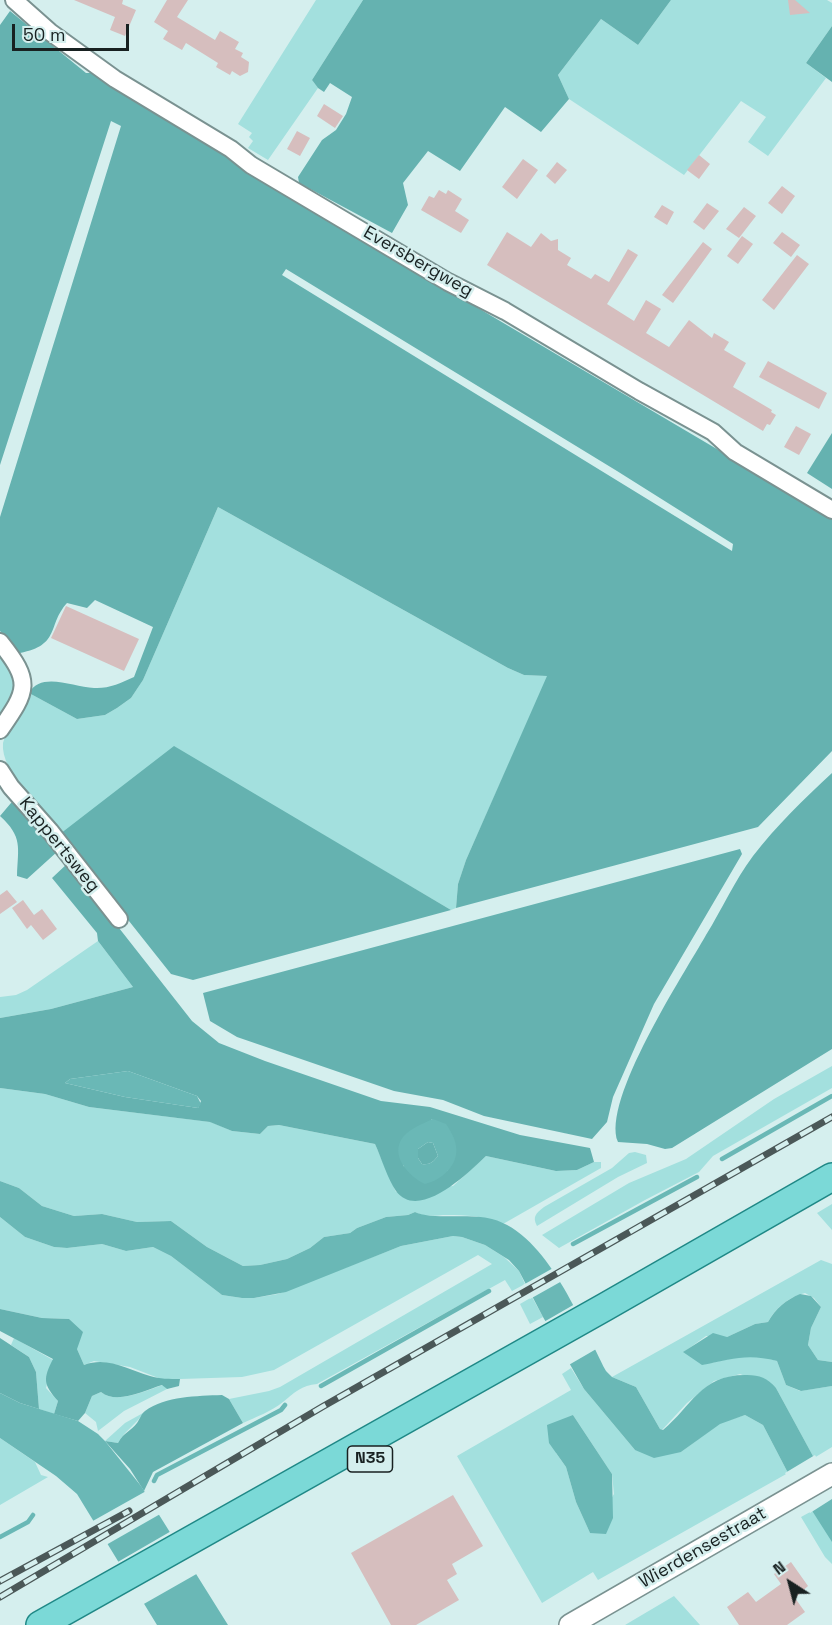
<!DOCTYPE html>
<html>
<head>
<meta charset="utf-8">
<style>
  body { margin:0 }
  #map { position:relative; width:832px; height:1625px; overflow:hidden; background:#d5efee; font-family:"Space Grotesk",sans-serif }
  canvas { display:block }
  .north { position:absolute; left:760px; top:1553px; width:60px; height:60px; -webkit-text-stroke:4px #d5efee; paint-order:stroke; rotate:324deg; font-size:16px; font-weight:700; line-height:24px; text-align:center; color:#182121 }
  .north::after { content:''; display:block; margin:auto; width:21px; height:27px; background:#182121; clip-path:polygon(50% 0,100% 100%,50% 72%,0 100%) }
  .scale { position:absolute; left:12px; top:24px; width:117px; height:27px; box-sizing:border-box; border:3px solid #182121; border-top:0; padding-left:8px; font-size:18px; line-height:21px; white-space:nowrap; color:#182121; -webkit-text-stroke:4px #d5efee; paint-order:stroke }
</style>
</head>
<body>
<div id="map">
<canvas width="832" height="1625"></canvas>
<div class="north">N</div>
<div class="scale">50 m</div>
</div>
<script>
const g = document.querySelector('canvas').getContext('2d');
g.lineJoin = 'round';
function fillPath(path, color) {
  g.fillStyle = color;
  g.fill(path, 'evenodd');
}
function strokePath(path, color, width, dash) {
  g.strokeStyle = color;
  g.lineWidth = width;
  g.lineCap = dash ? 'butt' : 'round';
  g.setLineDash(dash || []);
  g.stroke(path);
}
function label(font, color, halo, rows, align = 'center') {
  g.font = font + ' "Space Grotesk",sans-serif';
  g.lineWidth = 5;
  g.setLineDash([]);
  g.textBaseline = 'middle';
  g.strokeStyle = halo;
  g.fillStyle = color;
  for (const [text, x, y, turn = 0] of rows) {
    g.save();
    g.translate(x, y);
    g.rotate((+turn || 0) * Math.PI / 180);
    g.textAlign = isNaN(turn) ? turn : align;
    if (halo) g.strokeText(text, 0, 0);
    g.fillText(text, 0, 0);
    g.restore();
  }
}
const green = new Path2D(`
  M316 0H363L312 80 318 88 268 160 248 148 253 141 249 137 252 133 238 124Z
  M671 0H827L832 3V26L806 63 826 78 768 156 748 142 766 117 741 101 684 175 569 99 558 75 601 19 638 45Z
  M218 507 508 668 524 675 548 676 466 860 458 884 456 908 451 910 294 818 60 834C43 814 0 771 3 743 6 731 16 721 22 711 25 705 27 699 29 693L77 719 105 715 117 708 131 698 143 680Z
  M0 652 8 662 16 688 0 720Z
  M98 941 133 987 51 1009 0 1018V997L16 995 27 990Z
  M832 1066V1088L713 1156 699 1172 645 1200 559 1248 542 1235 629 1183 686 1159 774 1099Z
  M0 1088 45 1094 89 1107 211 1122 232 1131 260 1134 268 1126 279 1125 375 1144 396 1192 453 1186 486 1156 556 1171 577 1170 594 1162H601V1168L503 1224C487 1216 465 1215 447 1215 436 1215 425 1218 415 1212L408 1215 386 1217 357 1228 350 1233 324 1237 310 1248 287 1259 260 1265 243 1266 207 1247 171 1221 137 1222 102 1214 74 1216 42 1206 19 1188 0 1181Z
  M635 1152 646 1155 647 1163 618 1177 537 1226C532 1217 536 1213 544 1207L612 1168 629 1153Z
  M832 1204V1230L817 1213Z
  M0 1217 25 1237 54 1247 67 1248 102 1244 126 1251 153 1247 171 1256 222 1295 242 1298H254L278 1294 401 1246 453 1236 462 1237 485 1245 504 1257 519 1271 525 1284 512 1291 505 1280 317 1384C302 1385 294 1393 283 1402 272 1411 256 1417 243 1423L229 1399 269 1391 280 1387 492 1264 478 1255 274 1370 242 1377 180 1379H161L130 1367 94 1361 84 1365 77 1349 69 1319 42 1318 0 1309Z
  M821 1260 832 1264V1362L818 1360 808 1345 811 1328 821 1307 814 1298 805 1293C789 1297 776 1307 768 1322L755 1324 727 1337 706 1336 684 1352 711 1363 741 1356H760L777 1361 786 1385 800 1391 832 1386V1447L814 1458 776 1388 740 1374 714 1381 687 1403 662 1430 660 1429 636 1387 612 1377Z
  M532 1297 543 1317 530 1324 520 1304Z
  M14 1338 53 1360 46 1388 58 1401 54 1414 39 1409 36 1372 29 1357 11 1345Z
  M571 1368 584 1389 635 1450 681 1452 720 1423 745 1415 763 1425 788 1473 598 1580 593 1572 542 1603 457 1456 571 1390 562 1374ZM573 1415 612 1474 614 1494 590 1533 576 1502 566 1467 556 1453Z
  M163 1385 167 1389 124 1411 98 1431 96 1422 85 1413 92 1396 101 1392C117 1405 146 1390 163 1385Z
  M143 1413C136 1425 125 1430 118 1443L105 1441 125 1423Z
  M0 1438 35 1462 41 1475 48 1477 0 1505Z
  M832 1500V1564L825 1557 801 1517Z
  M674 1596 700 1625H625Z`);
const forest = new Path2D(`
  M363 0H671L638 45 601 19 558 75 569 99 541 132 505 107 460 171 428 151 403 183 408 205 392 233 299 183 298 177 322 140 336 130 346 114 352 97 330 83 324 92 318 88 312 80Z
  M10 11 86 73H94L192 133 246 171 832 517V751L758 827 456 908 458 884 466 860 547 676 524 675 508 668 218 507 143 680 131 698 117 708 105 715 77 719 29 693C41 671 73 687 94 688 108 689 121 683 134 677L153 627 95 600 87 608 67 603C47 625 61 645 20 653L0 631V517L121 126 111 121 0 465V25ZM286 269 617 471 733 544 732 551 282 275Z
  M832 26V82L806 63Z
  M832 433V489L807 473Z
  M174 746 451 910 193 980 171 974 60 834Z
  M832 773V1049L672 1148 665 1149 647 1144 618 1142C601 1101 684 974 706 935 722 909 735 880 753 856 776 826 804 799 832 773Z
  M16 800 58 851 27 879 17 876C18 847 23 837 0 816L11 803Z
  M740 849 742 854 654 1004 613 1097 607 1122 592 1139 484 1116 443 1100 394 1091 237 1037 210 1021 203 993Z
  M68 863 192 1021 219 1043 265 1061 381 1101 430 1107 520 1135 590 1148 594 1162 577 1170 556 1171 486 1156C469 1172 419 1222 396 1191 388 1180 381 1157 375 1144L279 1125 268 1126 260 1134 232 1131 210 1122 89 1107 45 1094 0 1088V1018L51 1009 133 987 98 941 97 933 52 878ZM128 1071 197 1096 201 1101 198 1108 125 1097 65 1083 70 1079ZM432 1119 448 1171 403 1166Z
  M428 1142 433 1143 438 1156C433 1162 430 1165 422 1164L418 1158V1149Z
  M0 1309 42 1318 69 1319 83 1332 77 1349 84 1365C108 1356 128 1370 150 1376 160 1379 169 1379 180 1379L179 1386 167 1389 162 1385C145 1390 117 1405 101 1392L92 1396 85 1413 78 1421 54 1414 58 1401C43 1384 43 1379 53 1359L0 1331Z
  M0 1338 29 1357 36 1372 39 1409 20 1403 0 1393Z
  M222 1395 229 1399 243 1423 153 1472 144 1491 130 1469 105 1441 118 1443C124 1432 131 1431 137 1423 140 1419 141 1414 145 1411 166 1396 197 1396 222 1395Z`);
const water = new Path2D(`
  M128 1071 197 1096 201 1104 198 1108 125 1097 65 1083 70 1079Z
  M433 1119 446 1124C450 1130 455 1138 456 1146 459 1165 442 1180 425 1184 409 1177 389 1155 403 1137 411 1128 422 1124 433 1119ZM428 1142 433 1143 438 1156C433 1162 430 1165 422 1164L418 1158V1149Z
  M0 1181 19 1188 42 1206 74 1216 102 1214 137 1222 171 1221 207 1247 243 1266 260 1265 287 1259 310 1248 324 1237 350 1233 357 1228 386 1217 408 1215 415 1212C429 1220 472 1213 492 1219 548 1234 581 1323 606 1371L612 1377 636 1387 660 1429 663 1430C692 1406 701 1374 747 1375 760 1375 767 1378 776 1388L832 1491V1542L788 1473 763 1425 745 1415 720 1424 681 1452 654 1458 635 1450 584 1389 543 1317 519 1271 509 1260 485 1245 462 1237 453 1236 401 1246 286 1292 254 1298H242L222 1295 171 1256 153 1247 126 1251 102 1244 67 1248 54 1247 25 1237 0 1217Z
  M800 1294 811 1296 821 1307 811 1328 808 1345 818 1360 832 1362V1386L801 1391 786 1385 777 1361C748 1353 731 1359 702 1365L683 1352 713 1333 727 1337 755 1324 768 1322C776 1308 786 1300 800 1294Z
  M0 1393 20 1403 78 1421 98 1434 105 1441 141 1486 228 1625H157L77 1494 56 1476 0 1438Z
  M573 1415 612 1474 613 1518 606 1534 590 1533 576 1502 566 1467 549 1443 547 1425Z`);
const pier = new Path2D(`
  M555 1267 562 1281 530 1299 523 1285Z
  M575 1304 598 1348 567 1366 542 1323Z
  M815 1455 832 1485V1499L810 1513 785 1473Z
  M148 1490 162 1513 106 1545 91 1522Z
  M173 1530 200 1572 142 1605 116 1563Z`);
const stream = new Path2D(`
  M722 1159 832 1096
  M573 1244 697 1177
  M321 1386 489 1291
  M154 1481 157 1475 281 1410 285 1405
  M0 1537 28 1522 33 1515`);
const building = new Path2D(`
  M74 0H123L122 4 136 10 125 36 110 30 115 17Z
  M167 0H188L177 17 215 40 220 31 239 42 235 49 243 53 241 57 249 62 248 72 240 76 232 71 230 75 216 67 218 63 186 43 182 50 163 39 168 31 154 22Z
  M788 0H795L810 13 790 15Z
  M324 104 343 116 335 128 317 116Z
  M297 131 310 138 300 156 287 149Z
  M699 155 710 164 699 179 687 170Z
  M523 159 538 170 517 199 502 187Z
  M557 162 567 170 555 184 546 176Z
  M782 186 795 196 782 214 768 203Z
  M439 190 446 194 448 190 462 199 455 211 469 220 461 233 421 210 429 196 434 198Z
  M707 203 719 211 704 230 693 222Z
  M662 205 674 212 667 225 654 217Z
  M744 207 756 216 739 238 726 229Z
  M507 232 531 247 541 233 551 241 558 239V250L571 258 567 265 591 279 595 274 609 282 628 249 638 255 607 304 634 321 646 300 661 309 646 333 669 347 689 320 712 338 714 333 729 342 724 350 746 363 733 387 772 410 771 412 776 415 770 425 767 424 763 431 487 265Z
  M782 232 800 245 791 257 773 243Z
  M742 236 753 244 738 264 727 256Z
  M703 242 712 249 673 303 662 295Z
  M797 255 809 264 774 310 762 300Z
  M768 361 827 393 819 409 759 377Z
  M796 426 811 434 799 455 784 447Z
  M66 606 139 639 124 671 51 638Z
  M7 890 17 902 0 914V895Z
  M23 900 34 915 42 909 57 929 43 940 31 925 27 929 12 908Z
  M453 1495 483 1546 452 1564 457 1574 447 1580 459 1600 416 1625H391L351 1553Z
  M791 1562 808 1586 795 1598 805 1612 787 1625H739L727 1607 748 1592 756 1602 781 1584 774 1574Z`);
const minor = new Path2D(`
  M14 0 50 32 115 79 231 149 251 165 448 282 505 311 639 391 713 432 735 452 832 510
  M0 642C32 682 28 690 0 730
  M0 770 11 787 50 831 119 919`);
const tertiary = new Path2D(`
  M570 1625 832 1474`);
const primary = new Path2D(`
  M40 1625 605 1307 832 1177`);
const rail = new Path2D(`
  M0 1581 129 1511
  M0 1597 322 1407 832 1117`);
const shields = [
  [370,1459,45]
];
const shieldNames = [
  ["N35",370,1459]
];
const streetNames = [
  ["Eversbergweg",418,262,30],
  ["Kappertsweg",59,845,51],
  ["Wierdensestraat",703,1548,-30]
];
fillPath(green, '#a3e0de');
fillPath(forest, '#65b2b0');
fillPath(water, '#6ab8b6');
fillPath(pier, '#d5efee');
strokePath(stream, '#6ab8b6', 4.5);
fillPath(building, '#d6bebe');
strokePath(minor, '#7a9291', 20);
strokePath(tertiary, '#7a9291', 24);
strokePath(primary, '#1f8886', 30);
strokePath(minor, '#fff', 16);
strokePath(tertiary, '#fff', 21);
strokePath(primary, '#7bd9d7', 27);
strokePath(rail, '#4b5858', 7);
strokePath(rail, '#d5efee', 4.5, [14]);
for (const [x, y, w] of shields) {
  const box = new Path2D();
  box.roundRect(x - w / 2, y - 13, w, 26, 4.5);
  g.fillStyle = '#d5efee';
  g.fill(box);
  strokePath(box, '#182121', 1.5);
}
label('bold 16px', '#182121', null, shieldNames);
label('18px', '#182121', '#d5efee', streetNames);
</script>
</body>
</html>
